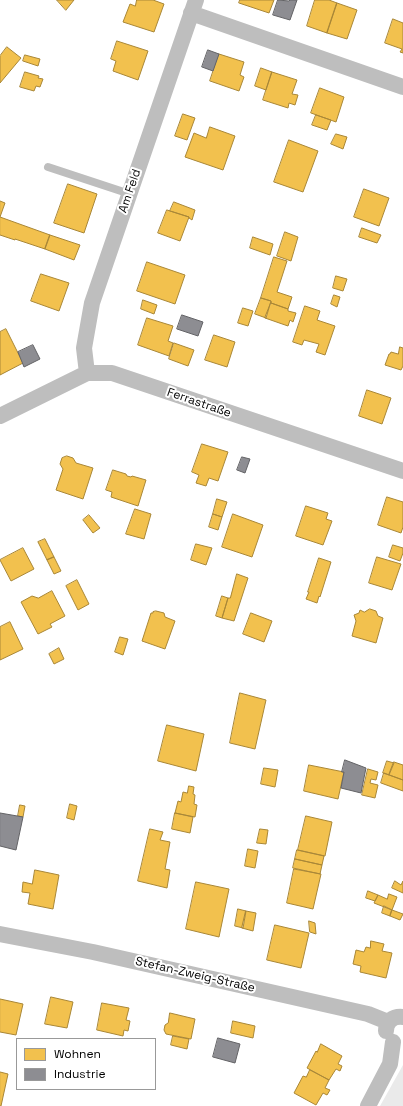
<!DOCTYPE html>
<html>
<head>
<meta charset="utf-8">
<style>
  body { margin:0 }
  #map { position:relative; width:403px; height:1106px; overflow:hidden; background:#fff; font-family:"Space Grotesk",sans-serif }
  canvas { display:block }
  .legend { position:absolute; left:16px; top:1038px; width:140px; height:52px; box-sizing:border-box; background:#fff; border:1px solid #999; margin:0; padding:5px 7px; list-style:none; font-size:12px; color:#000 }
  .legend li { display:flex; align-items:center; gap:8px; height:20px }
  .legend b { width:20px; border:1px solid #999 }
</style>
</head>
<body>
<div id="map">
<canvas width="403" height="1106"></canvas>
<ul class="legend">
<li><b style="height:11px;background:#f2c14e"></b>Wohnen</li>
<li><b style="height:11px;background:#8d8d92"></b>Industrie</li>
</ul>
</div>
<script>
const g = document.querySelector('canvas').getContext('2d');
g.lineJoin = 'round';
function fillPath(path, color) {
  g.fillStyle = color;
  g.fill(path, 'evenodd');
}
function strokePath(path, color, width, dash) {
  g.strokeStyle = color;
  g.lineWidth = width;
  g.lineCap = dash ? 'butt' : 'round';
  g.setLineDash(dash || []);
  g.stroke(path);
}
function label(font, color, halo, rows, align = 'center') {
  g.font = font + ' "Space Grotesk",sans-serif';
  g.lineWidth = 4;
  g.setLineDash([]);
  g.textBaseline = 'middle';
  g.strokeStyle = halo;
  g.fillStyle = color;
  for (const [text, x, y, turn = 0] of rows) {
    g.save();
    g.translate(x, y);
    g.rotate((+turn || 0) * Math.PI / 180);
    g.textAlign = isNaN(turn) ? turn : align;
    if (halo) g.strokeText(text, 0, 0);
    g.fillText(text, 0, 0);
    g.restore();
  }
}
const green = new Path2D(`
  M403 1065V1106H380Z`);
const homes = new Path2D(`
  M57 0H74L66 10Z
  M137 0H153L164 4 154 32 123 22 130 4 135 6Z
  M240 0H274L269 13 239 3Z
  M315 0H329L337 3 327 33 307 26Z
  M337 3 357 10 347 39 327 33Z
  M393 19 403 23V53L400 52 402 49 385 43Z
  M117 41 148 51 138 80 113 71 116 61 111 59Z
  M7 47 21 58 0 83V56Z
  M219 54 244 62 240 75 244 77 239 91 210 81Z
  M25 55 40 59 38 66 23 61Z
  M261 68 272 72 266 90 255 86Z
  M25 72 39 76 38 78 43 79 40 87 36 86 34 91 20 87Z
  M272 72 297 80 292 94 298 95 295 105 289 103 288 108 263 100Z
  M320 88 344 97 336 122 311 113Z
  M183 114 195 118 187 140 175 136Z
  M316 115 331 120 327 130 312 125Z
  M210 127 235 136 223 170 185 157 194 133 206 138Z
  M336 134 347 137 343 149 331 144Z
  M289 140 318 151 303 192 274 182Z
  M68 184 97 194 84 233 54 223Z
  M364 189 389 198 379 226 354 217Z
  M0 201 5 203 0 217 50 235 45 249 15 239V240L0 235Z
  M174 202 195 210 192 220 189 218V217L170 211Z
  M167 210 189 217 180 241 158 233Z
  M362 228 381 235 377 243 359 237Z
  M285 232 298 237 291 261 277 256Z
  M50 235 80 245 74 260 45 249Z
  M253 237 273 244 270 255 250 248Z
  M274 257 287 261 277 292 292 297 288 309 271 303V301L261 298Z
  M147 262 185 275 175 304 137 291Z
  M41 274 69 283 59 311 31 301Z
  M336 276 347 279 343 291 333 288Z
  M334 295 340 297 337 307 331 304Z
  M261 298 271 301 266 318 255 314Z
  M143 300 157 305 154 314 141 309Z
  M271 303 288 309V311L296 313 293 322 290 320 288 326 265 318Z
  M305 306 320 311 317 320 335 326 325 355 316 352 319 344 304 340 302 345 293 342Z
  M243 308 253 311 248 326 238 323Z
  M147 318 173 326 168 341 173 343 169 356 138 345Z
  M6 329 23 363 0 375V332Z
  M214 335 235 342 227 367 205 360Z
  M174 343 194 350 188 366 169 359Z
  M400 347 403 348V366L401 370 385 365 389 354H390L391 352 398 354Z
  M367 390 391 398 382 424 359 416Z
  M202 444 228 452 218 481 209 478 206 486 196 483 199 475 192 472Z
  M67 456 73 458 76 463 93 468 83 499 56 490 63 469 60 464 62 458Z
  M113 470 126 474 127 476 131 477 132 476 146 480 138 506 111 497 112 492 106 490Z
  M387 497 403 502V527L401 533 378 525Z
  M217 499 227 502 222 517 213 514Z
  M306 506 328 513 326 519 332 521 323 545 296 536Z
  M135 509 151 514 144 539 126 534Z
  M213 514 222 517 218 530 209 527Z
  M233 514 263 525 252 557 222 547Z
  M89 515 100 528 93 533 83 520Z
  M45 539 54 557 47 560 38 542Z
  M196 544 212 548 206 565 191 560Z
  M393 545 403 548V553L400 561 389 557Z
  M23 548 34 569 11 581 0 560Z
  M54 557 61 571 54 574 47 560Z
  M377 557 401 564 392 590 369 583Z
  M319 558 331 562 320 597 319 596 317 603 306 599 309 592H308Z
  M237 574 248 578 234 621 222 618 228 598H230Z
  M77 580 89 604 78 610 66 586Z
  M52 591 65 616 50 624 52 627 38 634 21 602 32 596 38 598Z
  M222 596 228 598 222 618 216 616Z
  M370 609 376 611 378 616 383 618 376 643 352 636 356 621 354 615 359 613 360 610 364 612Z
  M156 611 164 613 165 617 175 621 165 649 142 641 151 613H153V612Z
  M251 613 272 621 264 642 243 634Z
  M10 622 23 649 0 660V627Z
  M120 637 128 639 123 655 115 652Z
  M59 648 64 659 54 664 49 654Z
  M240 693 266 700 255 749 230 743Z
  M167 725 204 734 196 771 158 761Z
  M387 761 394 763 389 775 383 773Z
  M394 762 403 765V780L389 775Z
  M309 765 344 772 338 799 304 791Z
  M264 768 278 770 275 787 261 784Z
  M368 769 378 772 376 780 371 779 370 783 378 785 375 798 362 795Z
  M384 773 403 780V791L381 783Z
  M189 786 194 787 193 794 195 795 194 804 197 805 195 817 175 813 178 801 181 802 183 792 187 793Z
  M70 804 77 806 74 820 67 818Z
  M20 805 25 806 23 817 18 816Z
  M175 813 193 817 190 833 172 829Z
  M306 816 332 822 325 856 298 850Z
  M150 829 163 832 160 840 170 842 165 869 170 870 167 888 138 881Z
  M260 829 268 830 266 844 257 843Z
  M248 849 258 851 255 868 245 866Z
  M297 850 324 856 322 865 295 859Z
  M295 859 322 865 320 874 293 868Z
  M294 869 321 874 313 909 287 903Z
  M35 870 59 875 53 909 28 904 30 893 22 892 23 882 32 884Z
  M395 881 401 885 403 881V893L392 888Z
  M196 882 229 889 219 937 186 929Z
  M368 891 378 895 375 901 366 898Z
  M389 894 397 897 392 910 374 903 378 895 387 899Z
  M384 906 392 910 390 916 382 913Z
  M238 909 246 911 243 928 235 926Z
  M392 910 403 914 400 920 390 916Z
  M246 911 256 913 253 931 242 928Z
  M309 921 315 923 316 934 310 932Z
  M275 925 309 933 301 968 267 960Z
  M371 941 384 944 382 951 392 953 386 978 360 972 361 966 353 964 356 950 364 952 366 947 370 948Z
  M51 997 73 1002 67 1028 45 1024Z
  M0 999 23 1004 16 1035 0 1032Z
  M102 1003 129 1008 126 1020 130 1021 128 1031 124 1030 123 1036 97 1030Z
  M170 1013 195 1019 191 1039 166 1034 164 1030 165 1025 168 1023Z
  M233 1021 255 1026 253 1038 231 1033Z
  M173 1036 189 1039 187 1049 171 1045Z
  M321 1044 342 1056 338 1064 342 1066 340 1071 336 1069 329 1080 307 1068 316 1051 317 1052Z
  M310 1070 329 1080 325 1088 330 1090 327 1095 323 1093 316 1105 294 1093 303 1076 306 1077Z
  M0 1072 8 1074 1 1106H0Z`);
const industry = new Path2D(`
  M278 0 289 1 290 0H297L290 20 273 15Z
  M208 50 219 54 213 71 202 67Z
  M182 315 203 322 198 336 177 329Z
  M33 345 40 359 24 367 18 352Z
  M242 457 250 459 245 473 237 470Z
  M345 760 366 768 361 793 341 788 344 772H342Z
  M0 813 23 817 16 850 0 846Z
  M218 1038 240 1044 235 1063 213 1057Z`);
const lane = new Path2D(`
  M48 167 130 194`);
const street = new Path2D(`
  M191 13 403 87
  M87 373 84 348 92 303 196 0
  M0 416 87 373H112L403 471
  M0 934 93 952 368 1014 388 1022
  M386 1031C386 1021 393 1016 403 1017
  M368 1106 390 1064 393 1042`);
const streetNames = [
  ["Am Feld",130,191,-71],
  ["Ferrastraße",199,403,19],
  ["Stefan-Zweig-Straße",195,975,13]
];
fillPath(green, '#eaeaea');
fillPath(homes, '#f2c14e');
strokePath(homes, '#a98737', 1);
fillPath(industry, '#8d8d92');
strokePath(industry, '#636366', 1);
strokePath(lane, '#bebebe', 8);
strokePath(street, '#bebebe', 16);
label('12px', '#000', '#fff', streetNames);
</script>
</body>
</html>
